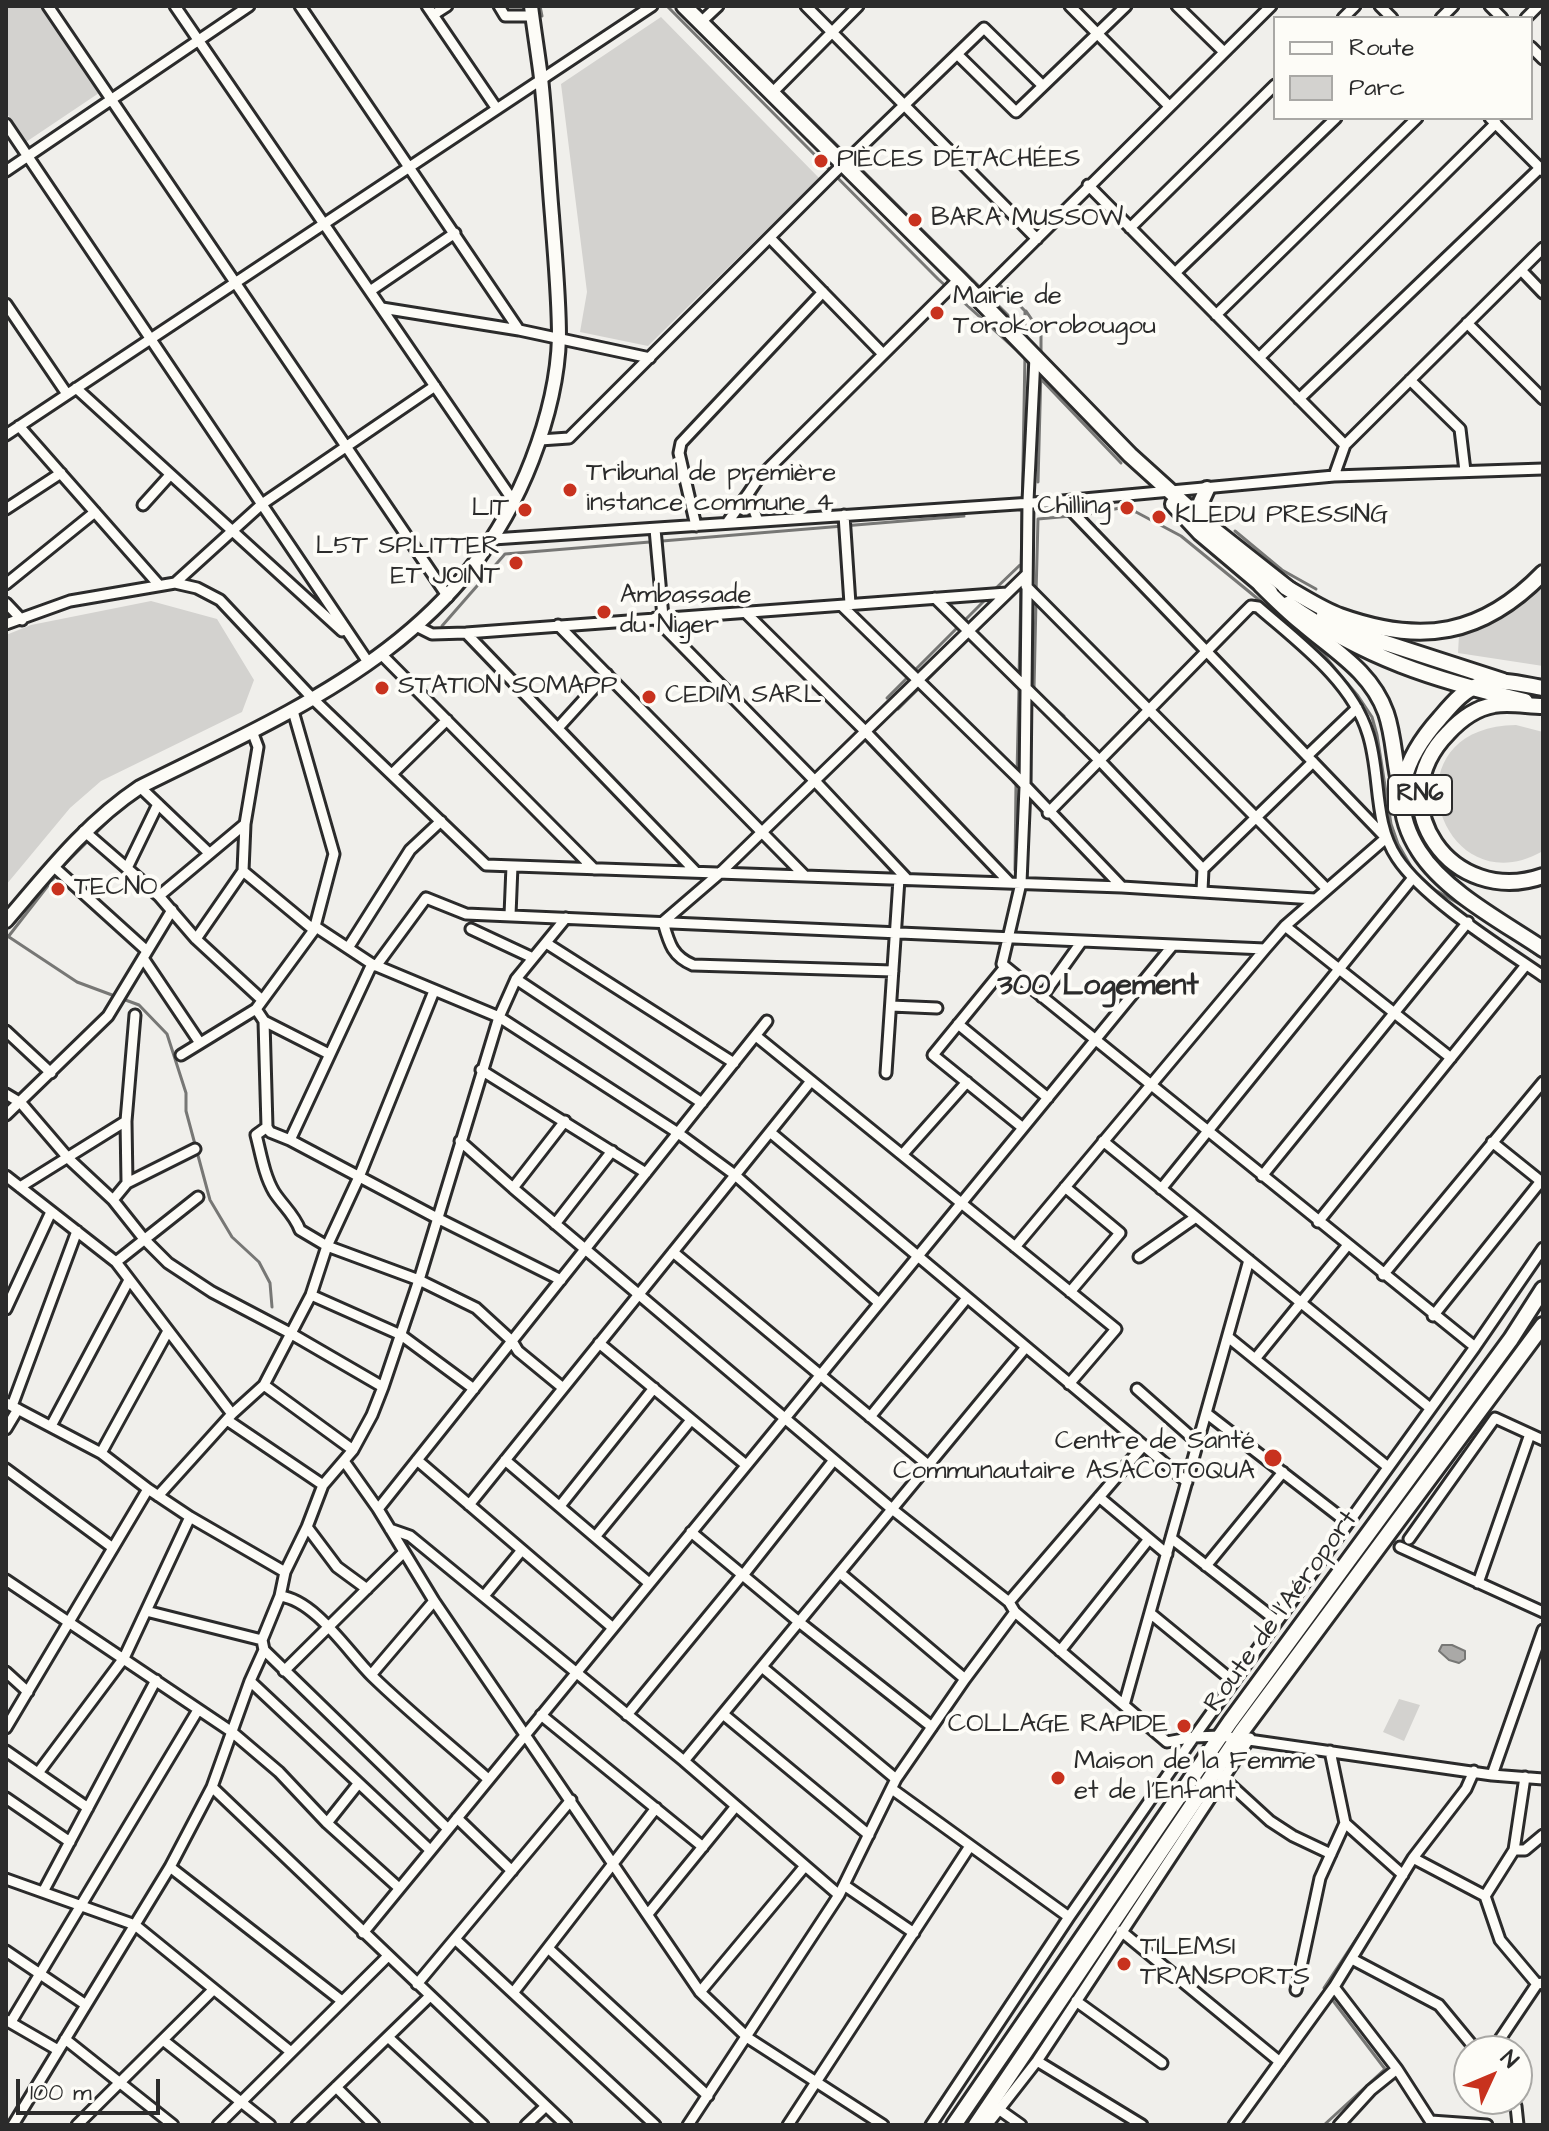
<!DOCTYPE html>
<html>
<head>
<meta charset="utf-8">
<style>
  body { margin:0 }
  #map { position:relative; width:1549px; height:2131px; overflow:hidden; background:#f0efeb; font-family:"Architects Daughter",sans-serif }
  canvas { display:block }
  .frame { position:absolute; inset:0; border:8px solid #2b2b2b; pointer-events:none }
  .legend { position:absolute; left:1273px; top:16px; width:260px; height:104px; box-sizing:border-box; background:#fdfcf7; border:2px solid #a9a8a5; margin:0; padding:10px 14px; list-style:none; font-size:24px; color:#2b2b2b }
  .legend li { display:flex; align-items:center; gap:16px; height:40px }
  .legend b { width:40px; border:2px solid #a9a8a5 }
  .north { position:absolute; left:1453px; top:2035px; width:80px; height:80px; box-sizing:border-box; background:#fdfcf7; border:2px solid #a9a8a5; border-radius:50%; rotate:46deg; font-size:22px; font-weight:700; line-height:32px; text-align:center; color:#2b2b2b }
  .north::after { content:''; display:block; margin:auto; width:28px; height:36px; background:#c8321e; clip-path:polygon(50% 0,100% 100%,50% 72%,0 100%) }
  .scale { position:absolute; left:16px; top:2079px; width:144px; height:36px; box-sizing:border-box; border:4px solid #2b2b2b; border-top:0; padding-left:10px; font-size:24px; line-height:28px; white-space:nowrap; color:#2b2b2b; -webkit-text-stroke:6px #fdfcf7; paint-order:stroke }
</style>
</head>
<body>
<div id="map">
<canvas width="1549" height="2131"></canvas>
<div class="frame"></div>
<ul class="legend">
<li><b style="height:10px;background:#fdfcf7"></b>Route</li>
<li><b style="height:22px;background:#d3d2cf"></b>Parc</li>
</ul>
<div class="north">N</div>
<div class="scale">100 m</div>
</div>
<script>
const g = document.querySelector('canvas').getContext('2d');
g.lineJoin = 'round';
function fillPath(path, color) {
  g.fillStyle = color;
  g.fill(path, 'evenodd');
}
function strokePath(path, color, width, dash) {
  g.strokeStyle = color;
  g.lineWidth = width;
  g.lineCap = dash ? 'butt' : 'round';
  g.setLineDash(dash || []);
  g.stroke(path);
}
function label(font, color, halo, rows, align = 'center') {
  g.font = font + ' "Architects Daughter",sans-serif';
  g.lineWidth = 8;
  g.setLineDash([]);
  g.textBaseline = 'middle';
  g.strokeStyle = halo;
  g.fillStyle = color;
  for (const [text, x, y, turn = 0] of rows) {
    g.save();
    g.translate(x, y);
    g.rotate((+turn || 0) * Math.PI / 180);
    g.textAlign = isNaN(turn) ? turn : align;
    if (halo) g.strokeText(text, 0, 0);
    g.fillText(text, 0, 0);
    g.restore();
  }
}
const green = new Path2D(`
  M6 6H41L99 93 26 142 6 112Z
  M661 17 819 178 648 346 580 332 587 292 561 84Z
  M1543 579V666L1458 653 1459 635C1495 627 1518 604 1543 579Z
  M151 601 217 619 254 680 242 712 101 781 70 808 6 885V635L31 625Z
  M1516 725 1543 732V851C1440 910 1382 727 1516 725Z
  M1399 1699 1420 1705 1404 1741 1383 1732Z`);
const water = new Path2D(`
  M1442 1645H1452L1465 1651V1659L1459 1663 1449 1660 1439 1651Z`);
const stream = new Path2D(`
  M540 6 542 16
  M667 6 938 279 1025 358 1031 367
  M696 6 847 155
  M1239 44 1278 6
  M852 160 1025 332
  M1026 311 1041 333V354
  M1025 338V311L999 284 1077 204
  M1038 376 1121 463
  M1038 482 1041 370
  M1079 516 1120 508 1136 512 1181 536 1318 648 1358 696 1372 717 1377 735 1391 824 1398 844 1413 870 1435 890 1470 910
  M1235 531 1282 570 1316 589
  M1021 574 1025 354
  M994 590 1020 565
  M1036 594 1038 519 1071 516
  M1036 601 1034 689 1064 716
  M442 626 505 554 964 516
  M1019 678 1021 586
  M887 698 986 599
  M898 709 1020 588
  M1017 774 1019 686
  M61 868 118 811
  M1015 870 1016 782
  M1490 923 1543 959
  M6 935 77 982 139 1005 167 1034 186 1093V1111L210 1200 232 1237 259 1262 270 1283 272 1307
  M8 937 57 874
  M1327 1992 1324 1988 1364 1927
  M1017 2080 1041 2047
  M1324 2125 1385 2069 1331 1998`);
const minor = new Path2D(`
  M48 6 448 597
  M175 6 514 502
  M300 6 519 330
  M427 6 497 109
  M499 6 505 16H532
  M806 6 1037 239
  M1070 6 1169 106
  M1177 6 1224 52
  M1380 6 1392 18
  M1490 6 1502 18
  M433 15 447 6
  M1343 18 1355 6
  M1441 18 1453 6
  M1526 18 1538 6
  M701 22 718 6
  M1531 47 1543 59
  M957 54 1016 112 1126 6
  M771 94 858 6
  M1490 118 1543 171
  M6 124 368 662
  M6 171 249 6
  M1088 185 1345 445
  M1130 228 1275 85
  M770 238 883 354
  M1521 270 1543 293
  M1175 273 1336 118
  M370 291 455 233
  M976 299 1271 6
  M6 304 67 394
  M382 308 519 330 650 358
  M1216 315 1417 118
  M1467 323 1543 399
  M1035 357 1028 501 1025 787 1021 883 1002 964 1475 1347
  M1259 358 1496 123
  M1410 380 1460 429 1465 471
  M76 388 342 631
  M1299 399 1540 168
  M19 426 159 585
  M6 435 652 6
  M540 440 569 438 834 173 984 28 1042 85
  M1334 476 1345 445 1543 248
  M143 505 170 475
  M6 509 61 473
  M844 515 850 604
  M758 521 748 494 758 479 959 279
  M727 523 748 494
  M696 526 679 453 681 443 823 292
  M655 529 663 617
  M493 539 1062 501 1334 476 1543 469
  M175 583 197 588 220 600 314 700 486 865 1122 887 1315 899
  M6 584 95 512
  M1026 586 1327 889
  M935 598 1100 761 1203 869
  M6 603 22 620
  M842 606 1017 777 1122 887
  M745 612 864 730 1010 883
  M655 618 814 780 907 879
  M6 624 70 601 175 583 262 504 435 386
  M558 625 805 876
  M416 626 432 634 466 633 1007 593
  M466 633 696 872
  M381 654 594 869
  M293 711 334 854 314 930 256 1009 264 1021 267 1127 270 1132 290 1140 437 1218 561 1280
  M558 728 607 674
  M1307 756 1357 708
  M392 774 447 720
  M140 787 209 853
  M1048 813 1244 613 1251 606 1258 607C1298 642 1352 681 1368 734 1381 774 1373 823 1397 858 1424 899 1501 947 1543 976
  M84 831 159 896 196 939 261 999
  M53 866 147 951
  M127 868 158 804
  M243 871 314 930
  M1202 891 1203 869 1313 762
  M159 896 245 824
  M510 915 512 866
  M1285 926 1451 1058
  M316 927 372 964 499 1017 678 1133 735 1175 879 1303
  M471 929 533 958
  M196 939 243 871 245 824 258 747 252 731
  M546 943 734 1063
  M348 948 410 850 441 821
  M143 958 200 1043
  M376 966 426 898 466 914 1265 949
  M1005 967 933 1055 1023 1128
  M893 971 693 965C672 956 669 943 663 922L720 873 1027 574
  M516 979 702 1103
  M1042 997 1082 941
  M891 1006 937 1008
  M264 1021 329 1054
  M958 1024 1048 1098
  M6 1031 51 1073
  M756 1036 1116 1329 1069 1384
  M181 1055 256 1009
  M481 1070 646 1173
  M886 1073 899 879
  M6 1094 21 1103 69 1159 113 1200 144 1239 168 1263 212 1292 290 1333 383 1387
  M6 1115 108 1016 172 910
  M267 1127 256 1135C261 1154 264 1175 274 1192 283 1206 294 1214 300 1230L327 1246 419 1280 476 1308 512 1341 518 1351 563 1388
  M770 1132 1187 1482
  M290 1140 372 964
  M460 1141 513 1188 892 1509 1009 1602 1015 1612 1167 1742 1194 1737 1221 1736 1492 1775 1543 1779
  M1103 1141 1430 1408
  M1492 1142 1543 1183
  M902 1155 967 1082
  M6 1176 116 1262 232 1414
  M1262 1176 1468 922
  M127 1183 126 1121 135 1015
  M20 1187 126 1121
  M1065 1187 1120 1233 1070 1292
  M513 1188 565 1121
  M1161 1189 1412 879
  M113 1200 127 1183 195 1149
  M1318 1222 1526 965
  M555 1224 612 1151
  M1015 1247 1265 949 1285 926 1386 838 1062 501
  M673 1252 928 1465
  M1139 1257 1196 1217
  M116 1262 198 1197
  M1383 1275 1543 1082
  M311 1295 401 1335 474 1389
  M6 1309 51 1212
  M1433 1316 1541 1181
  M1228 1337 1388 1467
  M599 1343 746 1465
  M1255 1359 1347 1246
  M264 1385 353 1450
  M1137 1389 1198 1443
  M6 1403 101 1453 148 1489 190 1517 285 1572
  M12 1406 77 1231
  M1206 1413 1348 1523
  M870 1417 967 1298
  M227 1420 323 1485
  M51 1426 129 1280
  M6 1429 18 1409
  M101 1453 168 1331
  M417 1460 613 1628
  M505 1460 649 1583
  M344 1461 378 1509 434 1601 700 1992 748 2038 883 2125
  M6 1469 113 1548
  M158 1496 232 1414 264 1385 311 1295 327 1246 359 1177 434 991
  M1099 1497 1167 1554
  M469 1505 811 1081
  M560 1506 654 1388
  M378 1509 767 1021
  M307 1527 337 1567 367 1589
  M390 1529 410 1536 684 1761 839 1895
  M691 1532 799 1622 932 1727
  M595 1537 691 1420
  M1171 1538 1277 1621
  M1409 1539 1495 1418 1543 1440
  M1400 1547 1543 1612
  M1206 1566 1283 1472
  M840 1573 965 1679
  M744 1574 834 1460
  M6 1580 232 1732 279 1772 327 1823 399 1888
  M1478 1583 1530 1434
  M280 1596C315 1600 348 1652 372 1676 409 1712 450 1745 488 1779
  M484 1596 522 1550
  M1009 1602 1143 1446
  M146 1611 262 1640
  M1150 1613 1234 1682
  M264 1650 448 1829
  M1060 1651 1149 1539
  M762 1667 896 1779
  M284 1671 404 1552
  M6 1672 28 1692
  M371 1675 434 1601
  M250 1681 430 1850
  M1124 1705 1249 1260
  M723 1714 869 1835
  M541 1715 703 1847
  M627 1715 742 1575
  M6 1728 148 1489
  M6 1751 88 1808
  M1330 1751 1345 1823 1403 1875
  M684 1761 1026 1347
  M38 1773 124 1658 190 1517
  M1492 1775 1543 1630
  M1222 1777 1270 1821 1293 1836 1331 1854
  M212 1787 566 2125
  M892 1789 1069 1917
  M6 1798 70 1842
  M457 1818 512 1871
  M327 1823 358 1784
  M1514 1850H1525L1543 1835
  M1413 1858 1485 1896 1500 1940 1537 1984
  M170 1867 342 2001
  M6 1879 135 1925 291 2052
  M844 1885 914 1933
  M43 1892 156 1680
  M1485 1896 1514 1850 1525 1777
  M648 1914 736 1806
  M1121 1931 1280 2062
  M363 1933 1173 945
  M455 1939 655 2125
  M548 1948 708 2096
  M6 1951 86 2005
  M1352 1959 1439 2005 1477 2051
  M417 1984 571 1800
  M1334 1987 1397 2069 1433 2125
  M1296 1990 1320 1878 1345 1823
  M700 1992 805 1866
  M513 1993 656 1808
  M1076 2001 1162 2063
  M6 2020 58 2050
  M11 2022 198 1710
  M388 2037 483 2125
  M65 2039 173 2125
  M163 2040 270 2125
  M1492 2051 1537 1984 1543 1983
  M1037 2061 1142 2125
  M336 2087 374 2125
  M1511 2099 1516 2106 1518 2125
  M997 2108 1021 2125
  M1431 2121 1487 2125
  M13 2125 170 1867 212 1787 250 1681 264 1650 262 1640 280 1596 285 1572 307 1527 323 1485 353 1450 372 1415 383 1387 419 1280 499 1017 516 979 566 918
  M77 2125 213 1990
  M218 2125 388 1956
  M297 2125 430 1996
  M526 2125 546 2106
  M688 2125 839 1895 896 1779 965 1679 1015 1612
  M788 2125 970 1846
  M931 2125 1069 1917 1194 1737 1475 1347 1543 1248
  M987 2125 1037 2061 1250 1738
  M1234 2125 1334 1987 1413 1858 1466 1789 1474 1771
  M1339 2125 1371 2090 1397 2069`);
const secondary = new Path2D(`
  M6 921C48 872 86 823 140 787 301 707 462 642 532 460 547 421 558 379 559 337 559 297 555 256 552 216 548 170 546 124 541 78 538 54 534 30 531 6`);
const primary = new Path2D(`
  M684 6 959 279 1130 455 1203 521 1294 593
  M1173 504 1200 533 1270 592
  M1203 521 1201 502 1207 489
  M1288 604C1365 658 1434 680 1525 701
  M1324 615 1364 636 1503 681`);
const trunk = new Path2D(`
  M1261 585C1274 598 1287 611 1302 623 1333 650 1371 671 1386 713 1394 736 1394 762 1400 786
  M1285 587C1302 596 1321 609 1340 616 1421 645 1482 636 1543 573
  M1543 688C1524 685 1502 678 1482 684 1464 689 1452 704 1440 718 1404 758 1387 801 1419 851 1445 892 1503 922 1543 949
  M1543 706C1528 706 1509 702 1494 705 1476 708 1460 720 1448 733 1378 804 1452 908 1543 876
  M954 2125 1230 1722 1511 1339 1543 1289
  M976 2125 1242 1731 1543 1325`);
const markers = [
  [821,161,8,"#c8321e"],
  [915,220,8,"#c8321e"],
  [937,313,8,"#c8321e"],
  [570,490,8,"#c8321e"],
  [1127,508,8,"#c8321e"],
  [525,510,8,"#c8321e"],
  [1159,517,8,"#c8321e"],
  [516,563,8,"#c8321e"],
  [604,612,8,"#c8321e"],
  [382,688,8,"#c8321e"],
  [649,697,8,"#c8321e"],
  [58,889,8,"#c8321e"],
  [1273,1458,10,"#c8321e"],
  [1184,1726,8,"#c8321e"],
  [1058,1778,8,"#c8321e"],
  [1124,1964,8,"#c8321e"]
];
const shields = [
  [1420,795,64]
];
const shieldNames = [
  ["RN6",1420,795]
];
const poiNames = [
  ["PIÈCES DÉTACHÉES",837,161],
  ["BARA MUSSOW",931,220],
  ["Mairie de",953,298],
  ["Torokorobougou",953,328],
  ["Tribunal de première",586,475],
  ["instance commune 4",586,505],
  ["Chilling",1111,508,"right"],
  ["L1T",509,510,"right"],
  ["KLEDU PRESSING",1175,517],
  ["L5T SPLITTER",500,548,"right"],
  ["ET JOINT",500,578,"right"],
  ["Ambassade",620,597],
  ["du Niger",620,627],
  ["STATION SOMAPP",398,688],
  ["CEDIM SARL",665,697],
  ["TECNO",74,889],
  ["Centre de Santé",1255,1443,"right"],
  ["Communautaire ASACOTOQUA",1255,1473,"right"],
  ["COLLAGE RAPIDE",1168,1726,"right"],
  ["Maison de la Femme",1074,1763],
  ["et de l'Enfant",1074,1793],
  ["TILEMSI",1140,1949],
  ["TRANSPORTS",1140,1979]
];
const streetNames = [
  ["Route de l'Aéroport",1282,1612,-54]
];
const quarterNames = [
  ["300 Logement",1098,988]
];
fillPath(green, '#d3d2cf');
fillPath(water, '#aaa9a7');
strokePath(water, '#777775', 2);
strokePath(stream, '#777775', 3);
strokePath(minor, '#2b2b2b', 15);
strokePath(secondary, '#2b2b2b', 18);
strokePath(primary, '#2b2b2b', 20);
strokePath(trunk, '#2b2b2b', 20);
strokePath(minor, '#fdfcf7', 9);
strokePath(secondary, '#fdfcf7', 12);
strokePath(primary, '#fdfcf7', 14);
strokePath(trunk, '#fdfcf7', 14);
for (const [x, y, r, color] of markers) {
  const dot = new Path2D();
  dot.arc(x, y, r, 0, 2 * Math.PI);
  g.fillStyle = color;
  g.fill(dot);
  strokePath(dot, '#fdfcf7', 3);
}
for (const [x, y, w] of shields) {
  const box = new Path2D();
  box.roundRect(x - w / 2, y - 20, w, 40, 6);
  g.fillStyle = '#fdfcf7';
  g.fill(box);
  strokePath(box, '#2b2b2b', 2);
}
label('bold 24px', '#2b2b2b', null, shieldNames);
label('26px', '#2b2b2b', '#fdfcf7', poiNames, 'left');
label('26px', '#2b2b2b', '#fdfcf7', streetNames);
label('bold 30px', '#2b2b2b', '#fdfcf7', quarterNames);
</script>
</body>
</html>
